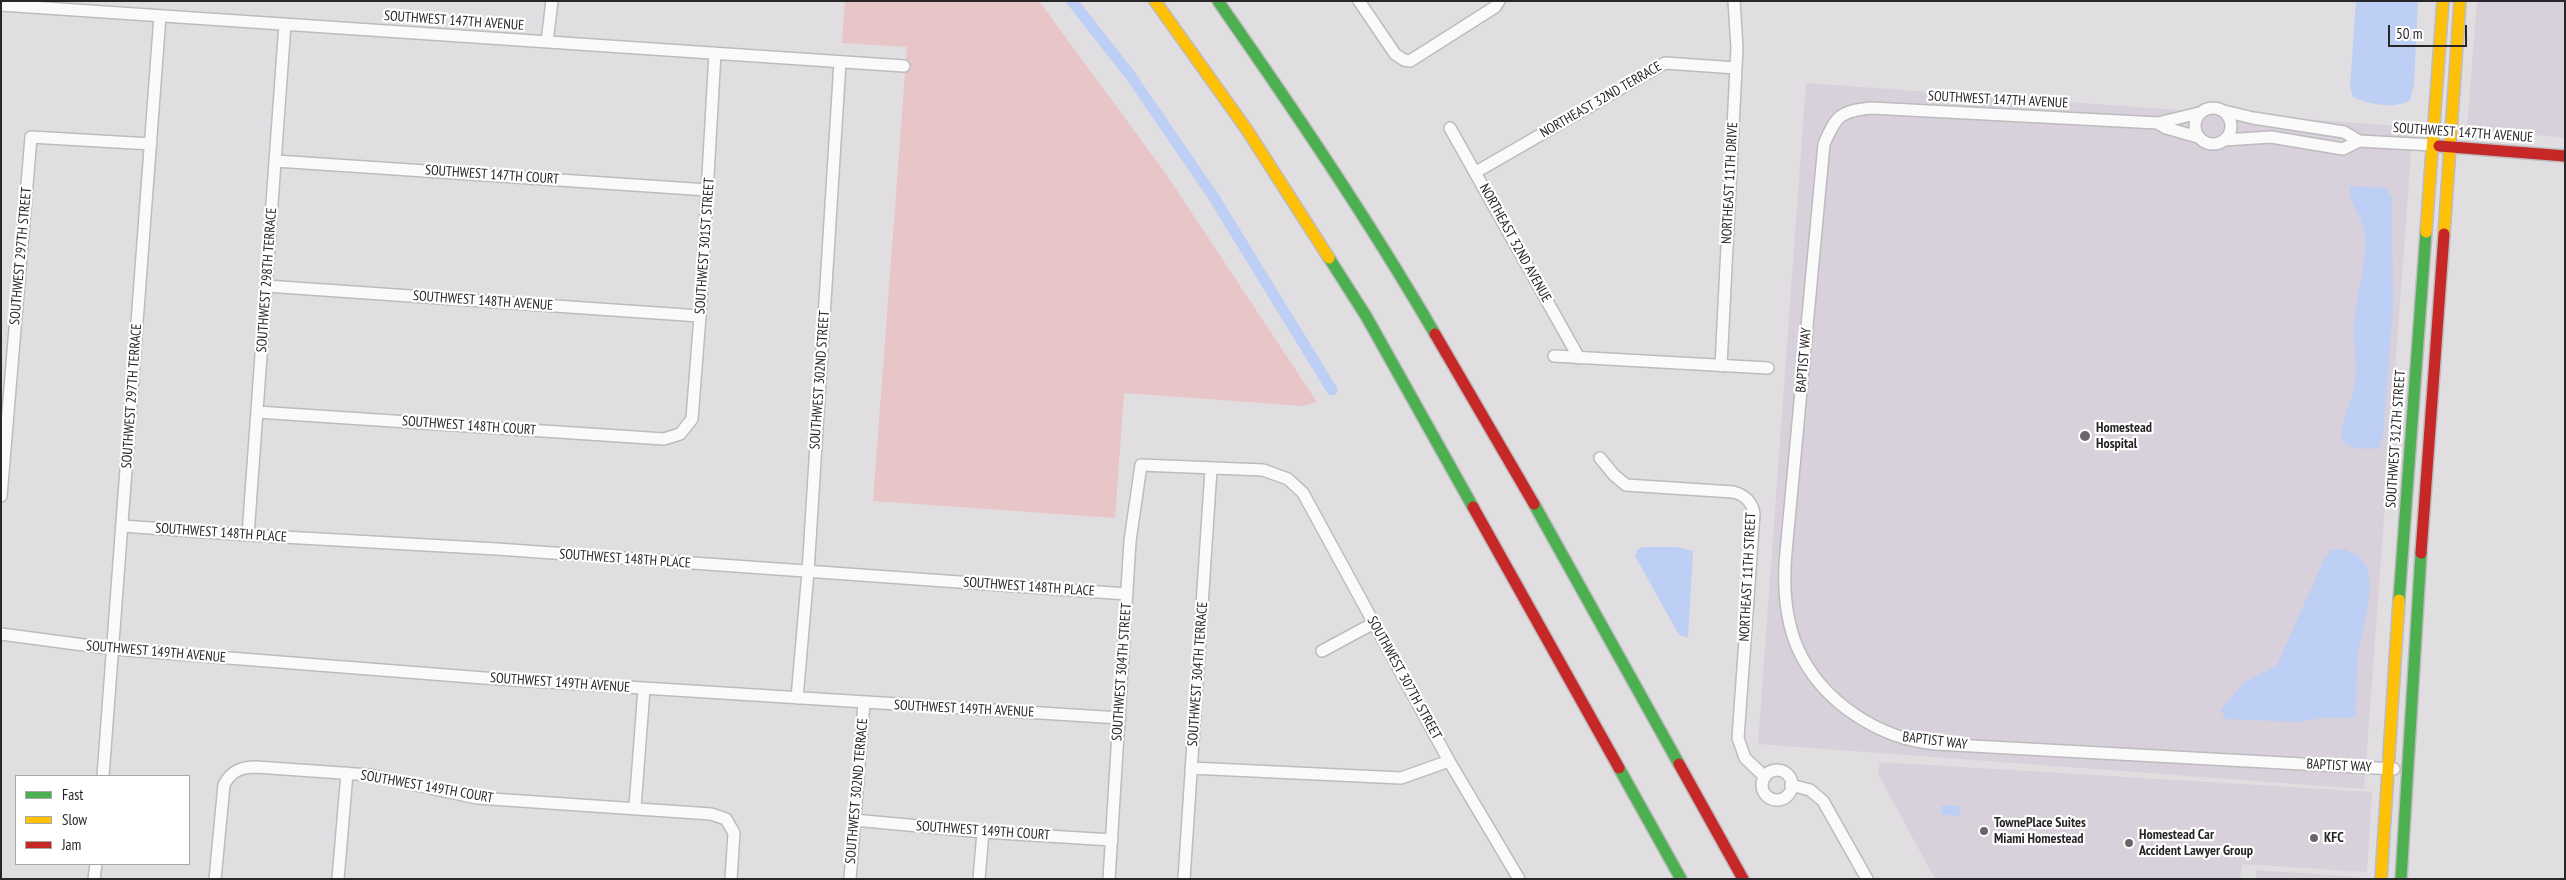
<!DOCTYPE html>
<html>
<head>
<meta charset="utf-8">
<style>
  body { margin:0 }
  #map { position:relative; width:2566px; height:880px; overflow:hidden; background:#e1dee2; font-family:"PT Sans Narrow",sans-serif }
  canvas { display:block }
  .frame { position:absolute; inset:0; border:2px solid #282629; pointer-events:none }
  .legend { position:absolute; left:15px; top:775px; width:175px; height:90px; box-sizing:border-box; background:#fff; border:1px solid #a9a8a9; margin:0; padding:6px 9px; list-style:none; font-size:15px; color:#282629 }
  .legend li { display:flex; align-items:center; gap:10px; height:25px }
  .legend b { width:25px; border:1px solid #a9a8a9 }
  .scale { position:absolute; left:2388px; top:25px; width:79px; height:22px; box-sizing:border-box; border:2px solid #282629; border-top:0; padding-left:6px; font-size:15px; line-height:18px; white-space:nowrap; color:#282629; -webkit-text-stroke:4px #fff; paint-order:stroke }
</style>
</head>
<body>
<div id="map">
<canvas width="2566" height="880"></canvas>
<div class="frame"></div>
<ul class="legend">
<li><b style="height:6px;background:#4caf50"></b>Fast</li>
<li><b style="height:6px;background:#ffc107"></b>Slow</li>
<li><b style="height:6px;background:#c62828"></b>Jam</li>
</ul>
<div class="scale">50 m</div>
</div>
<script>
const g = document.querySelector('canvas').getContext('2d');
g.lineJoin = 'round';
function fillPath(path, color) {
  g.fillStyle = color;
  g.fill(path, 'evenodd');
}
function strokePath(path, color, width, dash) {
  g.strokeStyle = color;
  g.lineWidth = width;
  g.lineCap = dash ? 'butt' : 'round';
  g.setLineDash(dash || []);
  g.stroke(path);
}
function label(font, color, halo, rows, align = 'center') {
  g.font = font + ' "PT Sans Narrow",sans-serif';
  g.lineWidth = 4.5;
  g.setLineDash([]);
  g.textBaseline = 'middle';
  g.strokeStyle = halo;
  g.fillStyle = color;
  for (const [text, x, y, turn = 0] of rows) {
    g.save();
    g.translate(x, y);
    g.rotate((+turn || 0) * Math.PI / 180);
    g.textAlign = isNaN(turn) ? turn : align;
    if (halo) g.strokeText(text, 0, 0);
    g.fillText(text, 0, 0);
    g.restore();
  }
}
const built = new Path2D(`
  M2477 1H2565V138L2467 128Z
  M1806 83 2413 127 2364 789 1758 744Z
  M1880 762 2372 792 2367 872 2242 864 2240 879H1935L1878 774Z
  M2256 870 2361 877V879H2256Z`);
const green = new Path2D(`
  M845 1H1039L1166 174 1317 402 1303 406 1124 393 1115 518 873 501 907 47 842 43Z`);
const water = new Path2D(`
  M2356 1H2418L2414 84 2410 100C2395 110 2368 104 2353 97L2350 87Z
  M2349 186 2385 188 2392 197 2393 309 2383 436 2379 448C2366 450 2354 449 2343 443 2338 424 2350 407 2354 388 2359 368 2353 348 2354 327 2355 297 2367 266 2365 236 2364 217 2349 205 2349 186Z
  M1642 547H1676L1693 551 1688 638 1679 635 1635 556 1637 550Z
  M2344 549C2349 551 2354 553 2358 556 2382 573 2363 626 2359 648 2355 671 2358 695 2355 718H2321L2300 722 2225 719 2221 710 2243 683 2277 665 2324 560 2331 550Z
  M1942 805 1960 806 1959 816 1941 814Z`);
const canal = new Path2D(`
  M1072 1 1130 75 1213 196 1332 390`);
const street = new Path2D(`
  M1359 1 1395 54 1404 60 1410 61 1495 7 1499 1
  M1 5 904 66
  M547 42 552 1
  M2195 126a18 18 0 1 1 36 0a18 18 0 1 1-36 0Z
  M2224 111 2253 118 2344 132 2359 141 2432 145
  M2199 113 2158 123 1871 108C1840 111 1836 116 1824 144L1786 552C1783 584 1785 619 1798 649 1822 702 1879 739 1936 744L2394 769
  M2158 123 2166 128 2198 137
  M1450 128 1579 358
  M2224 140 2271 137 2343 149 2359 141
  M276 161 708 190
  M1476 172 1665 63 1736 68
  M266 286 700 316
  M1554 356 1768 368
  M1721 366 1737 48 1734 1
  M257 412 664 439 680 434 692 419 700 316 715 53
  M1600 458 1614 475 1626 485 1733 492C1745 495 1752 501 1754 514L1738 738 1745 758 1765 777
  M1 496 31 137 151 144
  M122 526 248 535 497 549 1127 594
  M248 535 285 24
  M1 634 114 649 484 678 1120 718
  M1322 651 1374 623
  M797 698 808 572 840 62
  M1191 768 1401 778 1449 761
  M1762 785a15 15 0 1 1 30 0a15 15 0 1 1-30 0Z
  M103 776 160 16
  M1791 785 1810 790 1823 801 1867 879
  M635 807 644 689
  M854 820 983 832 1112 840
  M94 879 96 864
  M215 879 224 785C231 771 241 767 256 767L370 775 477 798 711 814 726 819 734 833 731 879
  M338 879 347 773
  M850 879 864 703
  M979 879 983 832
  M1109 879 1130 541 1141 465 1263 470 1288 479 1303 493 1449 761 1519 879
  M1184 879 1211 469`);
const fast = new Path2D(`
  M1218 1C1294 110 1368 219 1435 334
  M1329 258 1366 316 1473 507
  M1534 504 1679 764
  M2399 600 2426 232
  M1619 768 1681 879
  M2401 879 2421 553`);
const slow = new Path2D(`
  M1155 1 1247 130 1329 258
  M2426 232 2443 1
  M2444 234 2460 1
  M2381 879 2399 600`);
const jam = new Path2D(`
  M2439 146 2565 156
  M1435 334 1534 504
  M1473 507 1619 768
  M2421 553 2444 234
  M1679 764 1743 879`);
const markers = [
  [2085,436,6,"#69666a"],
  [1984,831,5,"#69666a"],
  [2314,838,5,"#69666a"],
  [2129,843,5,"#69666a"]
];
const streetNames = [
  ["SOUTHWEST 147TH AVENUE",454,21,4],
  ["NORTHEAST 32ND TERRACE",1601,100,-30],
  ["SOUTHWEST 147TH AVENUE",1998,100,3],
  ["SOUTHWEST 147TH AVENUE",2463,133,4],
  ["SOUTHWEST 147TH COURT",492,175,4],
  ["NORTHEAST 11TH DRIVE",1730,183,-87],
  ["NORTHEAST 32ND AVENUE",1515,243,61],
  ["SOUTHWEST 301ST STREET",705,246,-86],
  ["SOUTHWEST 297TH STREET",21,256,-85],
  ["SOUTHWEST 298TH TERRACE",267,280,-86],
  ["SOUTHWEST 148TH AVENUE",483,301,4],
  ["BAPTIST WAY",1804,360,-85],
  ["SOUTHWEST 302ND STREET",820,380,-86],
  ["SOUTHWEST 297TH TERRACE",132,396,-86],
  ["SOUTHWEST 148TH COURT",469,426,4],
  ["SOUTHWEST 312TH STREET",2396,439,-86],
  ["SOUTHWEST 148TH PLACE",221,533,4],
  ["SOUTHWEST 148TH PLACE",625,559,4],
  ["NORTHEAST 11TH STREET",1748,577,-87],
  ["SOUTHWEST 148TH PLACE",1029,587,4],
  ["SOUTHWEST 149TH AVENUE",156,652,5],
  ["SOUTHWEST 304TH STREET",1122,672,-86],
  ["SOUTHWEST 304TH TERRACE",1198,674,-86],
  ["SOUTHWEST 307TH STREET",1404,678,61],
  ["SOUTHWEST 149TH AVENUE",560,683,4],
  ["SOUTHWEST 149TH AVENUE",964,709,3],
  ["BAPTIST WAY",1935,741,7],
  ["BAPTIST WAY",2339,766,3],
  ["SOUTHWEST 149TH COURT",427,787,10],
  ["SOUTHWEST 302ND TERRACE",857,791,-85],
  ["SOUTHWEST 149TH COURT",983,831,4]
];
const poiNames = [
  ["Homestead",2096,428],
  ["Hospital",2096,444],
  ["TownePlace Suites",1994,823],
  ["Miami Homestead",1994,839],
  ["Homestead Car",2139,835],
  ["Accident Lawyer Group",2139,851],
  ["KFC",2324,838]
];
fillPath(built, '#d8d0da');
fillPath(green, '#e8c5c7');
fillPath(water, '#bdcff5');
strokePath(canal, '#bdcff5', 11);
strokePath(street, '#bdbbbe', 14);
strokePath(fast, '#bdbbbe', 14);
strokePath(slow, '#bdbbbe', 14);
strokePath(jam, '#bdbbbe', 14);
strokePath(street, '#fafafb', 11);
strokePath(fast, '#4caf50', 11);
strokePath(slow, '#ffc107', 11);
strokePath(jam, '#c62828', 11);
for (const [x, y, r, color] of markers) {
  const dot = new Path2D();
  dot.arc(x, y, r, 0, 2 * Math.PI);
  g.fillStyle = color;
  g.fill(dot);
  strokePath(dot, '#fff', 2);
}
label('14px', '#282629', '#fff', streetNames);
label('bold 14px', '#282629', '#fff', poiNames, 'left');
</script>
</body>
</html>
